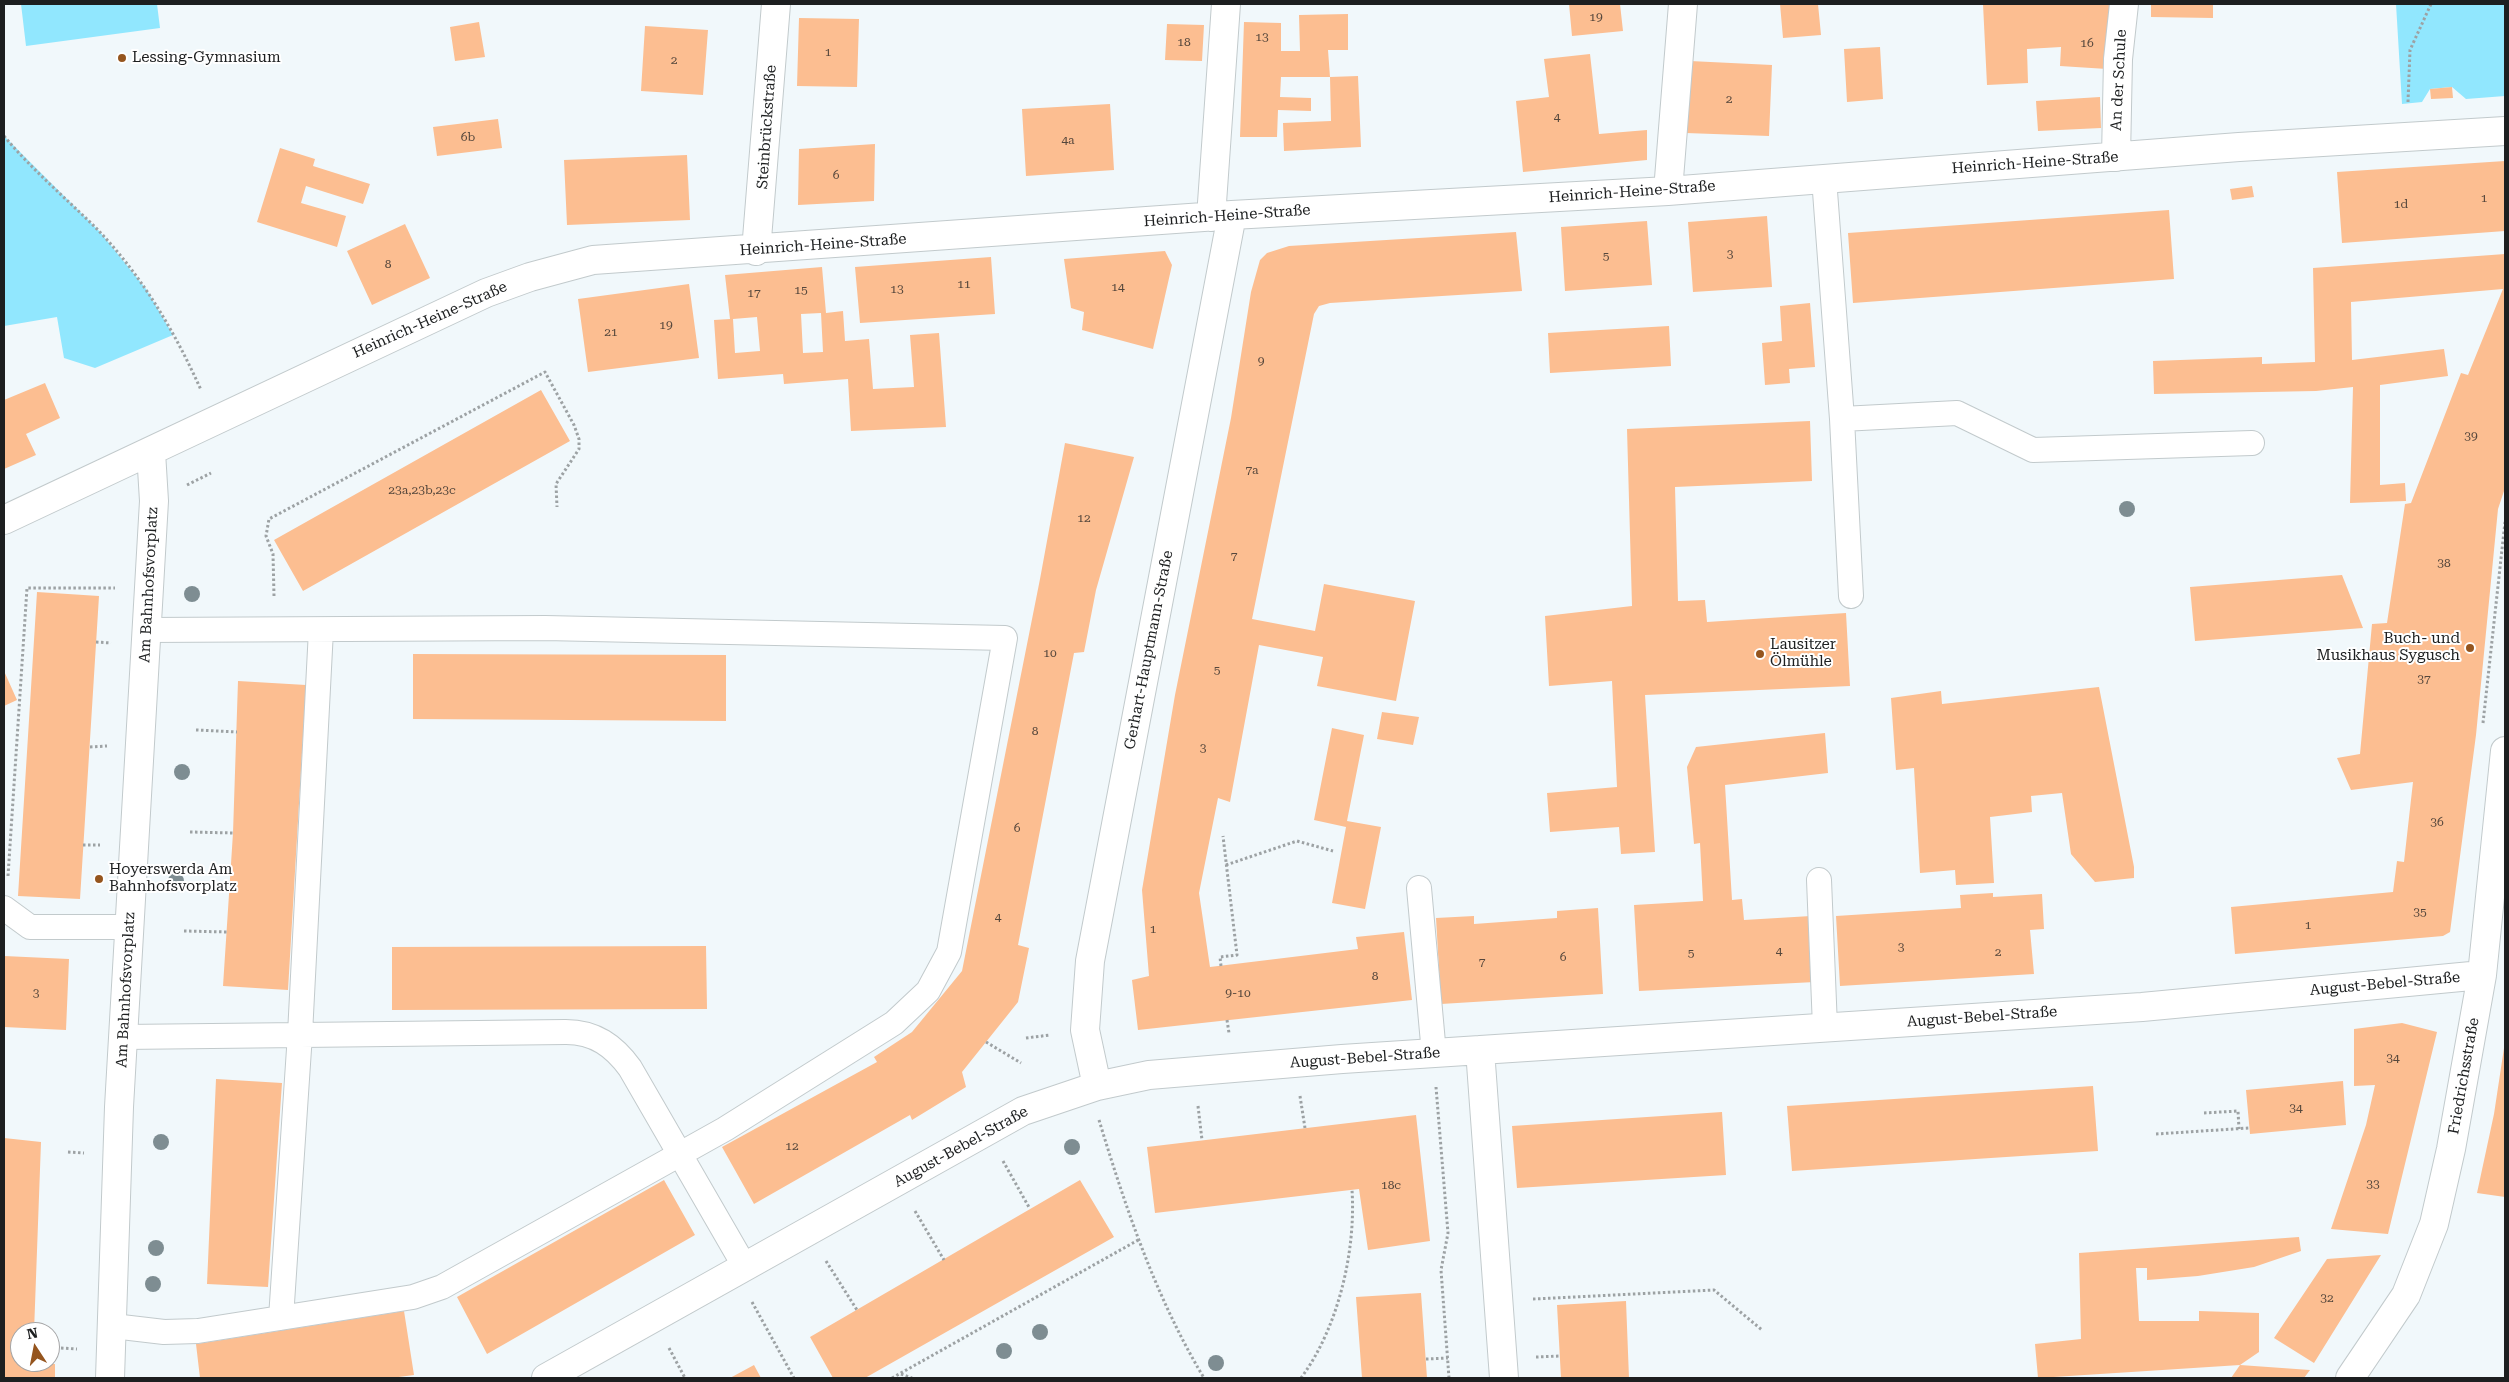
<!DOCTYPE html>
<html>
<head>
<meta charset="utf-8">
<style>
  body { margin:0 }
  #map { position:relative; width:2509px; height:1382px; overflow:hidden; background:#f1f8fb; font-family:"Roboto Serif",serif }
  canvas { display:block }
  .frame { position:absolute; inset:0; border:5px solid #1d1f20; pointer-events:none }
  .north { position:absolute; left:10px; top:1322px; width:50px; height:50px; box-sizing:border-box; background:#fff; border:1px solid #a5a5a6; border-radius:50%; rotate:349deg; font-size:14px; font-weight:700; line-height:20px; text-align:center; color:#1d1f20 }
  .north::after { content:''; display:block; margin:auto; width:18px; height:22px; background:#95551e; clip-path:polygon(50% 0,100% 100%,50% 72%,0 100%) }
</style>
</head>
<body>
<div id="map">
<canvas width="2509" height="1382"></canvas>
<div class="frame"></div>
<div class="north">N</div>
</div>
<script>
const g = document.querySelector('canvas').getContext('2d');
g.lineJoin = 'round';
function fillPath(path, color) {
  g.fillStyle = color;
  g.fill(path, 'evenodd');
}
function strokePath(path, color, width, dash) {
  g.strokeStyle = color;
  g.lineWidth = width;
  g.lineCap = dash ? 'butt' : 'round';
  g.setLineDash(dash || []);
  g.stroke(path);
}
function label(font, color, halo, rows, align = 'center') {
  g.font = font + ' "Roboto Serif",serif';
  g.lineWidth = 4;
  g.setLineDash([]);
  g.textBaseline = 'middle';
  g.strokeStyle = halo;
  g.fillStyle = color;
  for (const [text, x, y, turn = 0] of rows) {
    g.save();
    g.translate(x, y);
    g.rotate((+turn || 0) * Math.PI / 180);
    g.textAlign = isNaN(turn) ? turn : align;
    if (halo) g.strokeText(text, 0, 0);
    g.fillText(text, 0, 0);
    g.restore();
  }
}
const green = new Path2D(`
  M21 4H157L160 28 26 46Z
  M2396 4H2505V96L2466 99 2452 87 2430 89 2422 102 2402 104Z
  M4 136 100 232 146 289 173 335 95 368 64 358 57 317 4 326Z`);
const building = new Path2D(`
  M1569 4H1620L1623 31 1572 36Z
  M1780 4H1818L1821 35 1783 38Z
  M1983 4H2111L2107 69 2060 66 2061 47 2027 49 2028 83 1987 85Z
  M2151 4H2213V18L2151 17Z
  M1348 14V50H1328L1330 77H1281L1280 97 1311 98V111L1278 110 1277 137H1240L1244 22 1281 23V51H1300L1299 15Z
  M799 18 859 19 857 87 797 86Z
  M479 22 485 57 455 61 450 27Z
  M1167 24 1204 25 1202 61 1165 60Z
  M645 26 708 30 703 95 641 91Z
  M1880 47 1883 99 1847 102 1844 49Z
  M1590 54 1599 134 1647 130V160L1523 172 1516 101 1549 97 1544 59Z
  M1690 61 1772 65 1769 136 1686 133Z
  M1358 76 1361 147 1284 151 1283 123 1331 121 1330 77Z
  M2452 87 2453 98 2431 99 2430 89Z
  M2100 97 2101 128 2038 131 2036 101Z
  M1110 104 1114 170 1026 176 1022 109Z
  M498 119 502 148 437 156 433 127Z
  M875 144 874 201 798 205 799 149Z
  M280 148 315 159 313 166 370 184 363 204 306 186 301 203 346 216 337 247 257 222Z
  M687 155 690 220 567 225 564 160Z
  M2505 161V231L2342 243 2337 172Z
  M2252 186 2254 197 2232 200 2230 189Z
  M2169 210 2174 279 1853 303 1848 233Z
  M1767 216 1772 287 1693 292 1688 222Z
  M1647 221 1652 285 1565 291 1561 227Z
  M405 224 430 278 372 305 347 251Z
  M1516 232 1522 291 1330 303 1319 306 1314 314 1252 619 1315 631 1324 584 1415 601 1396 701 1317 686 1323 657 1259 645 1230 802 1218 798 1199 893 1210 967 1358 949 1356 937 1404 932 1412 1000 1138 1030 1132 980 1149 976 1142 890 1175 695 1231 418 1251 292 1260 260 1267 253 1289 246Z
  M1165 251 1172 265 1153 349 1082 330 1084 312 1071 308 1064 259Z
  M2505 254V488L2498 509 2476 735 2450 932 2443 936 2235 954 2231 907 2393 892 2397 861 2404 862 2413 782 2351 790 2337 758 2360 754 2372 624 2387 623 2405 504 2411 503 2461 373 2468 375 2503 289 2351 302 2352 360 2444 349 2448 376 2380 385V485L2405 483 2406 501 2350 503 2353 387 2316 391 2154 394 2153 361 2262 357V364L2315 362 2313 268Z
  M991 257 995 314 860 323 855 267Z
  M822 267 826 313 843 311 845 341 869 339 873 389 914 387 910 335 939 333 946 427 851 431 848 379 784 384 783 374 718 379 714 320 730 319 725 275ZM821 313 823 352 803 353 801 314ZM757 317 760 351 735 353 733 319Z
  M689 284 699 358 588 372 578 299Z
  M1810 303 1815 367 1789 369 1790 383 1765 385 1762 343 1782 341 1780 306Z
  M1669 326 1671 366 1550 373 1548 333Z
  M45 383 60 418 26 434 36 455 4 469V400Z
  M541 390 570 441 303 591 274 540Z
  M1810 421 1812 481 1675 487 1678 601 1705 600 1707 622 1846 613 1850 686 1645 695 1655 852 1621 854 1619 827 1550 832 1547 793 1617 787 1612 681 1549 686 1545 616 1632 606 1627 429Z
  M1065 443 1134 457 1096 590 1084 652 1074 653 1018 945 1029 948 1018 1002 962 1072 966 1087 912 1120 910 1115 754 1204 722 1147 877 1062 874 1057 912 1032 962 971 1040 579Z
  M2342 575 2363 628 2195 641 2190 587Z
  M37 592 99 596 80 899 18 896Z
  M413 654 726 655V721L413 719Z
  M4 671 17 700 4 706Z
  M238 681 306 685 288 990 223 986 233 833Z
  M2099 687 2134 867V878L2095 882 2071 854 2062 793 2031 796 2032 812 1990 817 1994 883 1956 885 1955 870 1920 873 1914 768 1896 770 1891 698 1941 691 1942 704Z
  M1382 712 1419 717 1413 745 1377 739Z
  M1332 728 1364 735 1347 821 1381 827 1365 909 1332 903 1346 827 1314 820Z
  M1825 733 1828 773 1725 785 1732 900 1742 899 1744 920 1811 916 1815 982 1639 991 1634 905 1703 901 1700 843 1694 844 1687 767 1696 747Z
  M1993 893V897L2042 894 2044 929 2030 930 2034 974 1840 986 1836 916 1961 908 1960 895Z
  M1598 908 1603 994 1441 1004 1436 918 1474 916V924L1557 918V911Z
  M706 946 707 1009 392 1010V947Z
  M4 956 69 959 66 1030 4 1027Z
  M2402 1023 2437 1032 2388 1234 2331 1229 2366 1125 2375 1085 2354 1086V1029Z
  M2504 1048H2505V1197L2477 1193 2494 1114Z
  M216 1079 282 1083 268 1287 207 1284Z
  M2343 1081 2346 1125 2250 1134 2246 1090Z
  M2093 1086 2098 1151 1792 1171 1787 1106Z
  M1722 1112 1726 1175 1517 1188 1512 1126Z
  M1416 1115 1430 1241 1368 1250 1359 1189 1155 1213 1147 1147Z
  M4 1138 41 1142 34 1332H20V1362L55 1364V1378H4Z
  M664 1180 695 1235 487 1354 457 1297Z
  M1080 1180 1114 1237 865 1378H833L810 1337Z
  M2299 1237 2301 1251 2254 1267 2198 1276 2147 1280V1268H2136L2139 1321H2199V1311L2259 1313V1352L2240 1365 2038 1378 2035 1344 2081 1339 2079 1253Z
  M2381 1255 2314 1363 2274 1338 2327 1259Z
  M1421 1293 1427 1378H1362L1356 1297Z
  M1626 1301 1629 1378H1561L1557 1305Z
  M404 1311 414 1375 391 1378H200L196 1344Z
  M754 1365 761 1378H730Z
  M2240 1365 2310 1370 2304 1378H2231Z`);
const path = new Path2D(`
  M2408 102 2410 50 2431 4
  M4 136C32 170 67 199 98 230 142 276 175 332 201 390
  M187 485 211 473
  M274 596 273 554 266 536 269 519 545 372 574 425 579 439V449L556 484 557 507
  M96 642 111 643
  M2483 723 2505 522
  M196 730 237 732
  M90 747 107 746
  M190 832 233 833
  M83 845H100
  M1226 865 1297 841 1333 851
  M8 876 27 588H115
  M184 931 227 932
  M1221 966 1220 957 1237 955 1223 836
  M1227 1020 1229 1033
  M1026 1038 1050 1035
  M986 1042 1021 1063
  M1436 1087 1448 1233 1441 1270 1449 1378
  M1300 1096 1305 1128
  M1198 1106 1202 1140
  M2204 1113 2238 1111 2239 1129
  M1099 1120C1126 1209 1156 1298 1204 1378
  M2156 1134 2249 1128
  M68 1152 84 1153
  M1003 1161 1030 1209
  M915 1211 944 1260
  M826 1261 857 1310
  M1533 1299 1714 1290 1762 1330
  M752 1302 794 1378
  M61 1348 77 1349
  M669 1348 685 1378
  M1536 1357 1560 1356
  M1426 1359 1448 1358
  M901 1374 912 1378
  M892 1378 1140 1239
  M1301 1378C1338 1328 1356 1252 1352 1190`);
const lane = new Path2D(`
  M1824 178 1842 419 1851 596
  M1842 419 1957 413 2033 450 2252 443
  M1819 880 1825 1027
  M1419 888 1434 1054
  M4 908 30 927H129
  M123 1037 566 1032C595 1032 614 1046 630 1068L745 1267
  M281 1318 300 1034 321 630
  M113 1326 164 1332 198 1331 413 1297 442 1287 725 1129 894 1023 928 991 949 952 1005 638 545 628 146 630`);
const street = new Path2D(`
  M2116 157 2118 59 2124 4
  M1668 191 1683 4
  M1211 217 1226 4
  M756 251 776 4
  M4 520 486 293 530 277 593 260 1232 215 1668 191 2239 147 2505 131
  M1480 1050 1504 1378
  M1097 1086 1085 1030 1090 961 1232 215
  M110 1378 119 1107 154 501 151 452
  M546 1378 1023 1111 1097 1086 1149 1075 1342 1059 2142 1007 2482 975
  M2350 1378 2406 1295 2434 1224 2451 1149 2482 975 2505 751`);
const trees = [
  [2127,509],
  [192,594],
  [182,772],
  [176,881],
  [161,1142],
  [1072,1147],
  [156,1248],
  [153,1284],
  [1040,1332],
  [1004,1351],
  [1216,1363]
];
const markers = [
  [122,58,5,"#95551e"],
  [2470,648,5,"#95551e"],
  [1760,654,5,"#95551e"],
  [99,879,5,"#95551e"]
];
const numberNames = [
  ["19",1596,17],
  ["13",1262,37],
  ["18",1184,42],
  ["16",2087,43],
  ["1",828,52],
  ["2",674,60],
  ["2",1729,99],
  ["4",1557,117],
  ["6b",468,137],
  ["4a",1068,140],
  ["6",836,175],
  ["1",2484,198],
  ["1d",2401,204],
  ["3",1730,254],
  ["5",1606,256],
  ["8",388,264],
  ["11",964,284],
  ["14",1118,287],
  ["13",897,289],
  ["15",801,290],
  ["17",754,293],
  ["19",666,325],
  ["21",611,332],
  ["9",1261,361],
  ["39",2471,436],
  ["7a",1252,470],
  ["23a,23b,23c",422,490],
  ["12",1084,518],
  ["7",1234,556],
  ["38",2444,563],
  ["10",1050,653],
  ["5",1217,670],
  ["37",2424,679],
  ["8",1035,731],
  ["3",1203,748],
  ["36",2437,822],
  ["6",1017,828],
  ["35",2420,912],
  ["4",998,917],
  ["1",2308,925],
  ["1",1153,929],
  ["3",1901,947],
  ["4",1779,951],
  ["2",1998,952],
  ["5",1691,953],
  ["6",1563,957],
  ["7",1482,962],
  ["8",1375,976],
  ["3",36,993],
  ["9-10",1238,993],
  ["34",2393,1058],
  ["34",2296,1108],
  ["12",792,1146],
  ["33",2373,1184],
  ["18c",1391,1185],
  ["32",2327,1298]
];
const poiNames = [
  ["Lessing-Gymnasium",132,58],
  ["Buch- und",2460,639,"right"],
  ["Musikhaus Sygusch",2460,656,"right"],
  ["Lausitzer",1770,645],
  ["Ölmühle",1770,662],
  ["Hoyerswerda Am",109,870],
  ["Bahnhofsvorplatz",109,887]
];
const streetNames = [
  ["An der Schule",2119,80,-87],
  ["Steinbrückstraße",767,127,-86],
  ["Heinrich-Heine-Straße",2035,163,-4],
  ["Heinrich-Heine-Straße",1632,192,-4],
  ["Heinrich-Heine-Straße",1227,216,-4],
  ["Heinrich-Heine-Straße",823,245,-4],
  ["Heinrich-Heine-Straße",430,320,-24],
  ["Am Bahnhofsvorplatz",149,585,-87],
  ["Gerhart-Hauptmann-Straße",1149,650,-79],
  ["August-Bebel-Straße",2385,984,-5],
  ["Am Bahnhofsvorplatz",126,990,-87],
  ["August-Bebel-Straße",1982,1017,-4],
  ["August-Bebel-Straße",1365,1058,-4],
  ["Friedrichsstraße",2464,1076,-80],
  ["August-Bebel-Straße",961,1147,-29]
];
fillPath(green, '#91e7fe');
fillPath(building, '#fcbe91');
strokePath(lane, '#c2cacc', 26);
strokePath(street, '#c2cacc', 30);
strokePath(path, '#9da2a4', 3, [2.5, 2.5]);
strokePath(lane, '#fff', 24);
strokePath(street, '#fff', 28);
g.fillStyle = '#7e8d92';
for (const [x, y] of trees) {
  g.beginPath();
  g.arc(x, y, 8, 0, 2 * Math.PI);
  g.fill();
}
for (const [x, y, r, color] of markers) {
  const dot = new Path2D();
  dot.arc(x, y, r, 0, 2 * Math.PI);
  g.fillStyle = color;
  g.fill(dot);
  strokePath(dot, '#fff', 2);
}
label('12px', '#55473c', null, numberNames);
label('15px', '#1d1f20', '#fff', poiNames, 'left');
label('15px', '#1d1f20', '#fff', streetNames);
</script>
</body>
</html>
